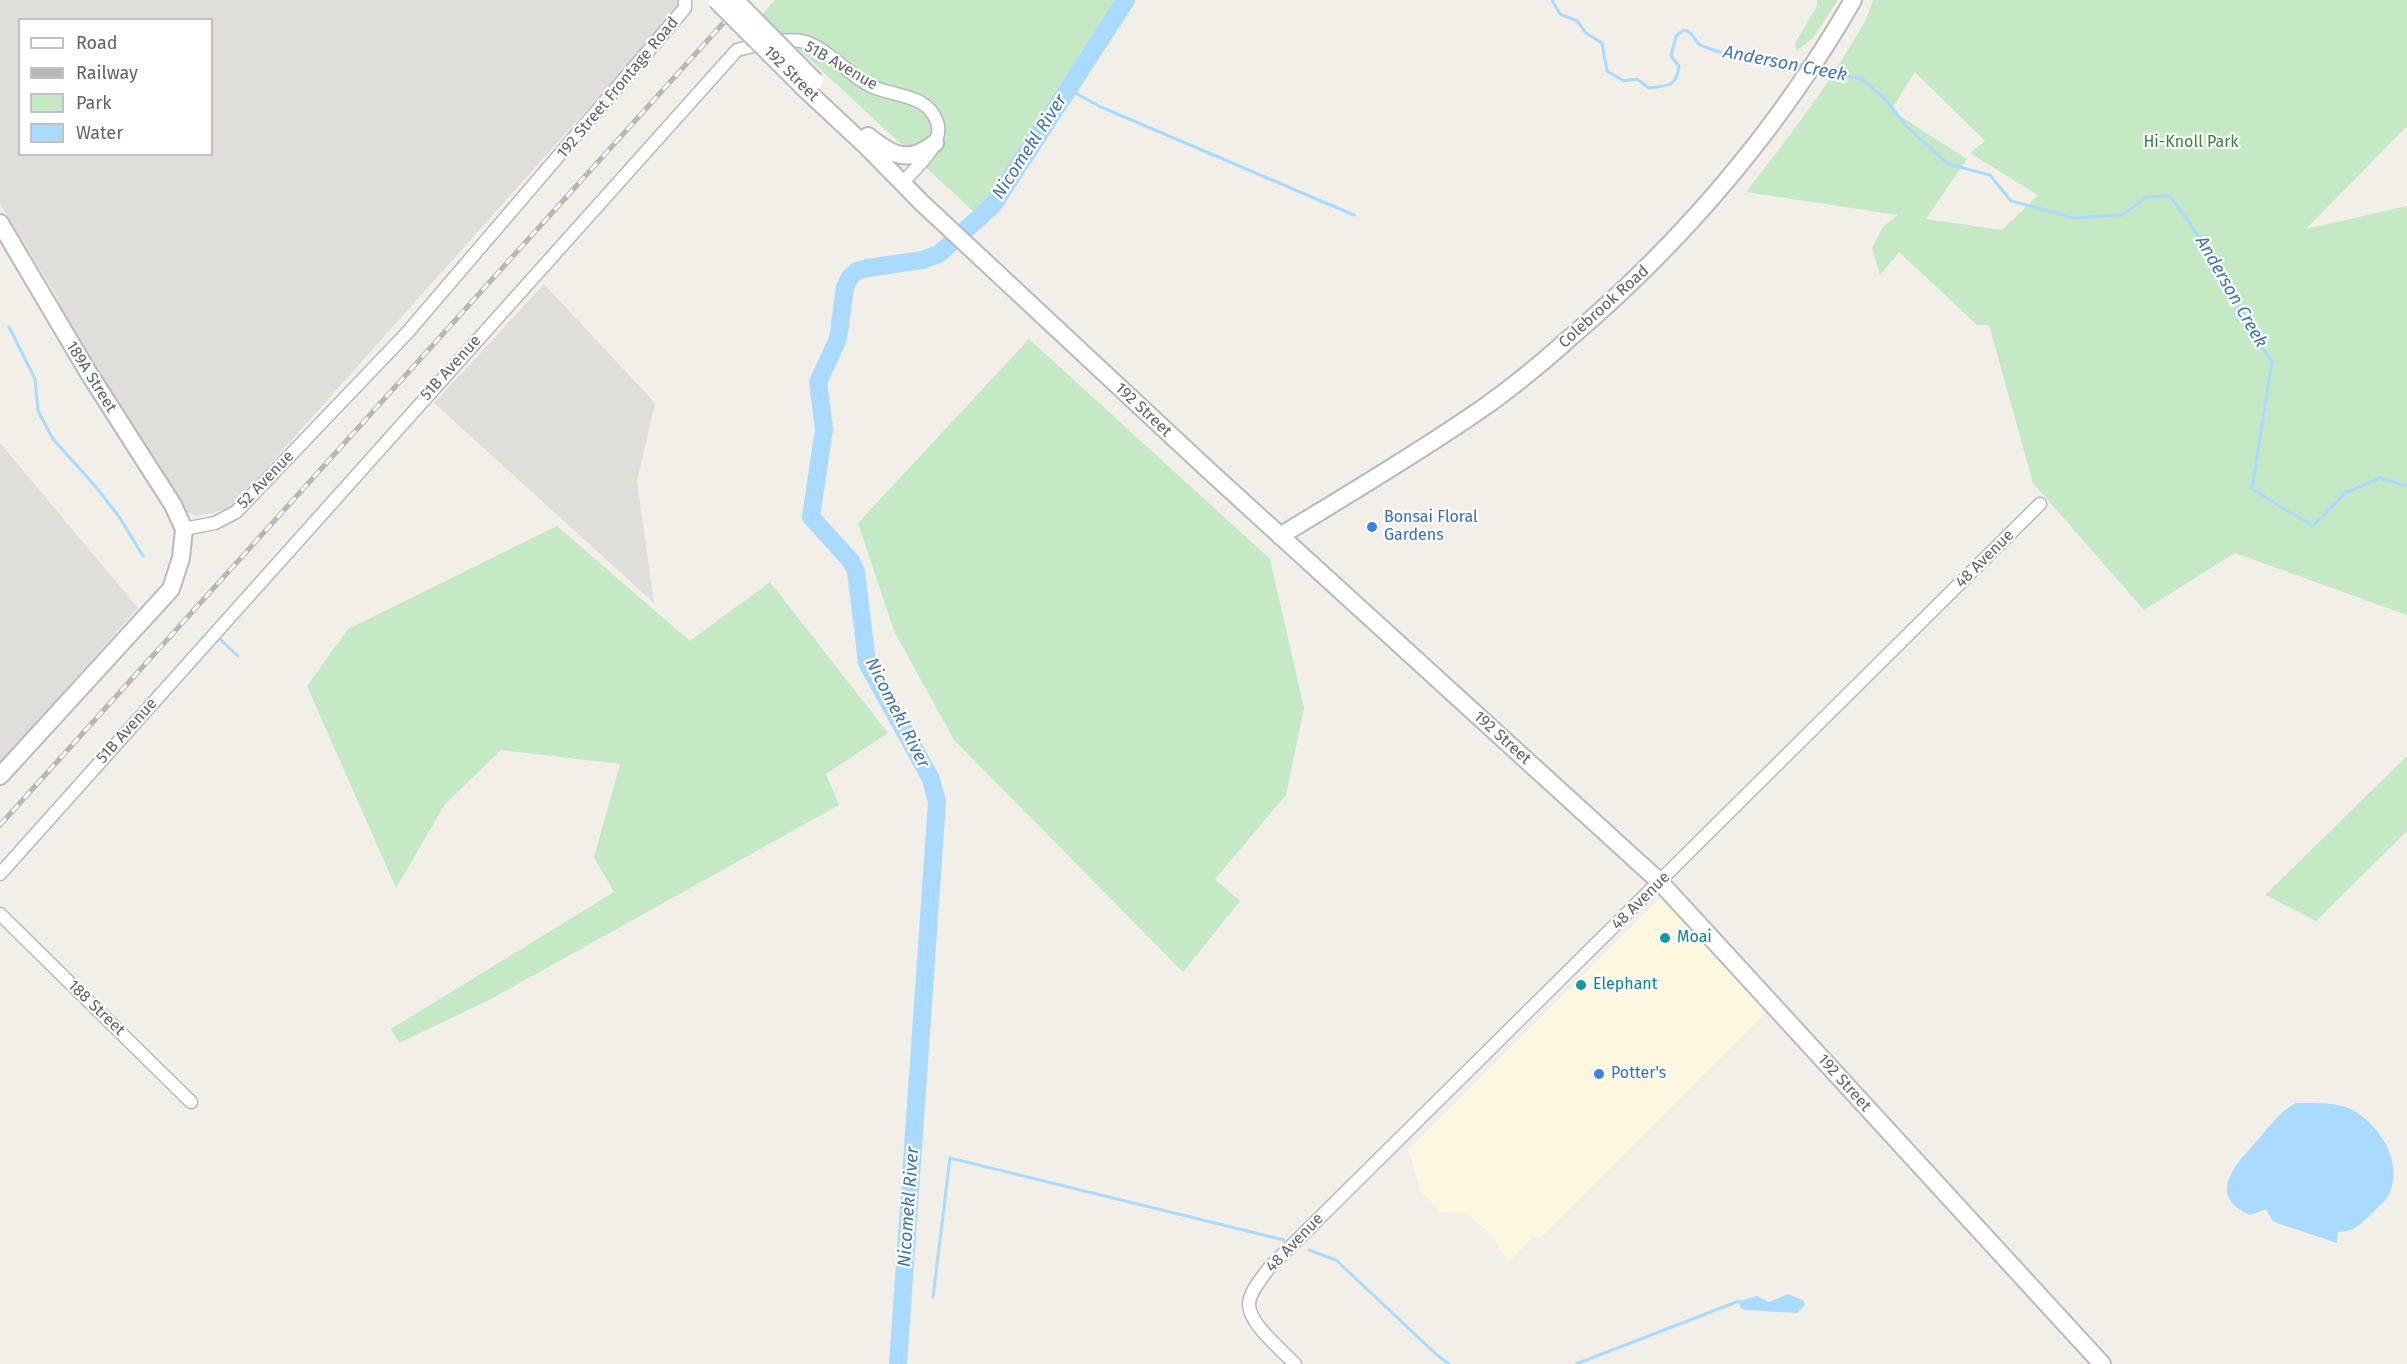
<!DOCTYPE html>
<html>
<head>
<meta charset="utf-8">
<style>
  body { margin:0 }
  #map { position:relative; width:2407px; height:1364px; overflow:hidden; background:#f1efe8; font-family:"Fira Sans",sans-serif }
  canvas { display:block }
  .legend { position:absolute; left:18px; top:18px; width:195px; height:138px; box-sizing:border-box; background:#fff; border:2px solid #bfc1c3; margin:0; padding:8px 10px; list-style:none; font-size:18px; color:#5f6368 }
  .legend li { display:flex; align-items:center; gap:12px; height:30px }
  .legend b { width:30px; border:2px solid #bfc1c3 }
</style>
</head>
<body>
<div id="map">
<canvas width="2407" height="1364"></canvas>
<ul class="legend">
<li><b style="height:8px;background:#fff"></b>Road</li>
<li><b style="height:8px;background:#b6b7b8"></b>Railway</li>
<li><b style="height:16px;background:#c5e8c5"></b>Park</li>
<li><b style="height:16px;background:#aadaff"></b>Water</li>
</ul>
</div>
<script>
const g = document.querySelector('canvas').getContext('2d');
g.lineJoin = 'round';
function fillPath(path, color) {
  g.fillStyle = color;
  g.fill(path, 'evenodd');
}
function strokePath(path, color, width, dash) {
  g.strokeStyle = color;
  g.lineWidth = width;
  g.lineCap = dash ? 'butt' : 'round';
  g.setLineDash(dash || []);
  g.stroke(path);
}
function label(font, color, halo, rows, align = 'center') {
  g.font = font + ' "Fira Sans",sans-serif';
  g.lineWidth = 4.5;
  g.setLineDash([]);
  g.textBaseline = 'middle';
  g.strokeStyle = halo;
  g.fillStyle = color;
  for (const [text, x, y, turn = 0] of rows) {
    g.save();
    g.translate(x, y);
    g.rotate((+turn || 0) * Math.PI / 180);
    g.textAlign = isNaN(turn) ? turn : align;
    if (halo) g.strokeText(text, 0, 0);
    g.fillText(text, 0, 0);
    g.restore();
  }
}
const commercial = new Path2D(`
  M1660 899 1769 1009 1540 1238 1532 1237 1509 1262 1491 1235 1468 1213 1440 1212 1420 1190 1409 1150Z`);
const industrial = new Path2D(`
  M0 0H678V3L674 12 230 509 196 516 185 511 174 489 117 407 61 315 57 297 0 204ZM20 20H212V154H20Z
  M544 284 655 403 637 481 654 603 434 403Z
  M0 443 138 608 0 763Z`);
const green = new Path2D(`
  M775 0H1129L1076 75 1011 179 996 195 974 212 762 15Z
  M1817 0H1838L1813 38 1796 51 1795 43 1817 6Z
  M1873 0H2407V126L2306 229 2407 206V615L2235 553 2144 610 2033 483 1989 325H1977L1899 252 1880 275 1872 248 1883 227 1898 215 1746 192C1779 150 1812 107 1841 61 1854 41 1866 23 1873 0ZM1915 72 1985 141 1970 153 2038 195 2002 230 1926 219 1967 159 1891 110Z
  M1029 339 1270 559 1304 708 1286 795 1215 879 1240 901 1183 972 954 740 894 631 858 523Z
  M557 526 690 641 770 582 888 733 826 774 839 805 491 999 399 1043 391 1029 614 892 594 857 620 764 501 750 445 804 396 888 307 686 348 629Z
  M2407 756V831L2316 921 2265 895Z`);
const water = new Path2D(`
  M2295 1103C2310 1103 2331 1102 2346 1107 2376 1119 2404 1160 2390 1192 2387 1200 2378 1207 2372 1213 2361 1224 2354 1232 2338 1232L2337 1243 2277 1223 2272 1220 2266 1209 2250 1215C2206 1196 2235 1165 2256 1142 2268 1128 2279 1113 2295 1103Z
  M1788 1294 1804 1301 1805 1305 1797 1313 1745 1310 1740 1307 1739 1301 1757 1296 1769 1302Z`);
const stream = new Path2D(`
  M1552 0 1560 14 1577 21 1586 33 1602 43 1607 71 1624 81 1637 79 1649 88C1668 85 1676 88 1679 66L1671 56 1676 36 1684 30C1694 32 1693 40 1700 45 1707 48 1716 51 1723 53 1750 62 1778 59 1806 66
  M1818 69 1862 79 1885 99 1908 128 1948 164 1990 175 2011 201 2075 218 2122 215 2147 197 2170 196 2216 260 2256 340 2272 361 2252 489 2313 526 2345 493 2380 478 2407 486
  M1068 89 1101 107 1354 215
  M9 327 35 379 38 411 53 439 96 487 120 518 143 556
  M221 640 238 656
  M1309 1250 1336 1260 1437 1355 1449 1364
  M933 1297 950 1158 1284 1240
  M1576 1364 1739 1301`);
const river = new Path2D(`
  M898 1364 937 802 931 779 867 663 856 571 851 561 811 517 824 429 818 382 838 339 845 287 850 277 857 271 868 268 922 260 939 254 993 205 1126 0`);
const street = new Path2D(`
  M184 529 215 523 236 512 407 333 685 8V0
  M0 874 737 50C757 45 780 38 801 41 825 45 849 76 871 86 894 97 928 94 937 122 945 143 915 169 902 183
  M0 914 191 1102
  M1295 1364C1282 1350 1250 1325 1249 1305 1249 1292 1262 1278 1269 1268L2040 504`);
const secondary = new Path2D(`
  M806 90 867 147 922 203 1206 468 1660 882 2102 1364
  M868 136C892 155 908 165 935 143
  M0 223 88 372 173 505 184 529 181 558 171 589 0 776
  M1280 536C1347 495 1415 455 1480 410 1512 388 1543 362 1572 336 1683 241 1780 127 1853 0`);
const rail = new Path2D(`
  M0 825 744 0`);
const secondaryBridge = new Path2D(`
  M716 0 806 90
  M735 0 815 81`);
const markers = [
  [1372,527,6,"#3f7fe0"],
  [1665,938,6,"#0f9aa8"],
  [1581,985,6,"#0f9aa8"],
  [1599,1074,6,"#3f7fe0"]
];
const streetNames = [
  ["51B Avenue",841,66,30],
  ["192 Street",791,74,45],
  ["192 Street Frontage Road",618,88,-50],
  ["Colebrook Road",1604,307,-42],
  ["51B Avenue",451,368,-48],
  ["189A Street",91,377,58],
  ["192 Street",1143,410,43],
  ["52 Avenue",266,480,-46],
  ["48 Avenue",1985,559,-45],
  ["51B Avenue",127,731,-48],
  ["192 Street",1502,738,42],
  ["48 Avenue",1641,901,-45],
  ["188 Street",96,1008,44],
  ["192 Street",1844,1083,48],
  ["48 Avenue",1295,1243,-46]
];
const parkNames = [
  ["Hi-Knoll Park",2191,143]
];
const shopNames = [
  ["Bonsai Floral",1384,518],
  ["Gardens",1384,536],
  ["Potter's",1611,1074]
];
const cultureNames = [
  ["Moai",1677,938],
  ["Elephant",1593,985]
];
const waterNames = [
  ["Anderson Creek",1785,64,11],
  ["Nicomekl River",1030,147,-57],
  ["Anderson Creek",2231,292,60],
  ["Nicomekl River",897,713,63],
  ["Nicomekl River",909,1207,-86]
];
fillPath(commercial, '#fef7e0');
fillPath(industrial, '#e0deda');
fillPath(green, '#c5e8c5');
fillPath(water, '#aadaff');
strokePath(stream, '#aadaff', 3);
strokePath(river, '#aadaff', 18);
strokePath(street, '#b5b8bc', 15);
strokePath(secondary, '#b6babf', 20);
strokePath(street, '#fff', 12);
strokePath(secondary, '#fff', 16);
strokePath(rail, '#b6b7b8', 5);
strokePath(rail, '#fff', 3, [9]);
strokePath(secondaryBridge, '#b6babf', 20, []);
strokePath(secondaryBridge, '#fff', 16);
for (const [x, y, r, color] of markers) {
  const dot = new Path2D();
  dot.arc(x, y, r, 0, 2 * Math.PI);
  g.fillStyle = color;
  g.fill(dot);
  strokePath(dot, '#fff', 2);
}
label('16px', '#5f6368', '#fff', streetNames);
label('16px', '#348238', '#fff', parkNames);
label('16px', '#366cbe', '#fff', shopNames, 'left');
label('16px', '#0d838f', '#fff', cultureNames, 'left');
label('italic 18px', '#4174aa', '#fff', waterNames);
</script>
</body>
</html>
